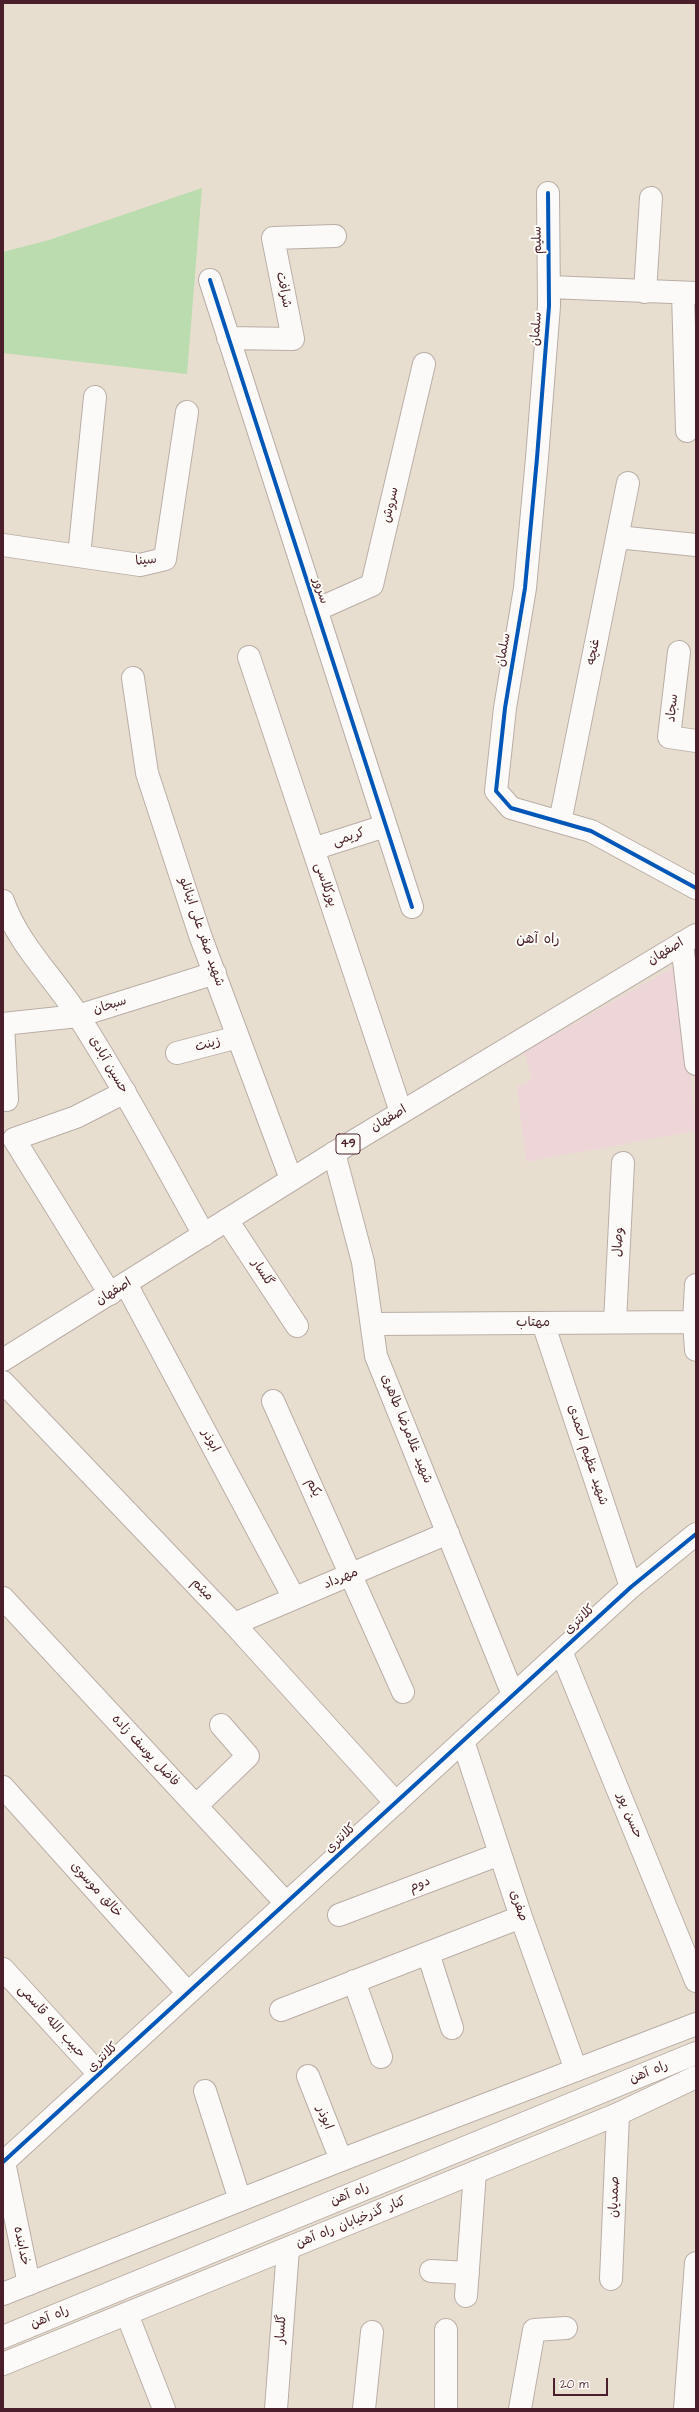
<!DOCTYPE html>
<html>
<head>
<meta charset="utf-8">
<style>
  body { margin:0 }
  #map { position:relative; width:699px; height:2412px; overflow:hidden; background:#e8ded0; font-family:"Architects Daughter",sans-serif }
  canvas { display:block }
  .frame { position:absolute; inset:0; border:4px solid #4a1f2b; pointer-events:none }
  .scale { position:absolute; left:553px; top:2378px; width:55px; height:18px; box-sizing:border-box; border:2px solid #4a1f2b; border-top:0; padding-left:5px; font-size:12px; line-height:14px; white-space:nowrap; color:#4a1f2b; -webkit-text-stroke:3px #fdfcf7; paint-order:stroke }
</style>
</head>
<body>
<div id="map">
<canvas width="699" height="2412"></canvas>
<div class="frame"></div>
<div class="scale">20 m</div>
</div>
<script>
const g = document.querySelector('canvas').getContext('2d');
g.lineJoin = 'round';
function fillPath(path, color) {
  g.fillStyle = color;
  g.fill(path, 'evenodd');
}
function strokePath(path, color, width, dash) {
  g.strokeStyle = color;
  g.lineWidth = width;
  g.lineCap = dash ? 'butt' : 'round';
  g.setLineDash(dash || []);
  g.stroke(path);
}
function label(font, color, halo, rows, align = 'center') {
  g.font = font + ' "Architects Daughter","Playpen Sans Arabic",sans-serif';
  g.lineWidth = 4;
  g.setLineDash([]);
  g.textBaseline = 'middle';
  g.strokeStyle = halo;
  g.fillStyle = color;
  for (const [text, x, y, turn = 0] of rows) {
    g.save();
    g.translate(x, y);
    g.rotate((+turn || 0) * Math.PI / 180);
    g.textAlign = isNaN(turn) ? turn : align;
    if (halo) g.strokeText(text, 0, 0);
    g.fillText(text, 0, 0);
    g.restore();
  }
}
const built = new Path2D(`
  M679 964 696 1131 526 1162 517 1087 532 1079 524 1052Z`);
const green = new Path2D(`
  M202 188 187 374 3 353V252L49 240Z`);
const minor = new Path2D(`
  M548 193 549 306 537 458 525 588 505 708 496 791 511 808 591 831 696 888
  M210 280 412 907
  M549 287 696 293
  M645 292 651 198
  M683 293 687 431
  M228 338 293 339 273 238 335 236
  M617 537 696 545
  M3 545 140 565 165 559 187 412
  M79 556 95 397
  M316 610 372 585 424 364
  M679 652 669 737 696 741
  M249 657 401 1112
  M133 678 147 773 200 935 291 1179
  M560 822 628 483
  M313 849 385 826
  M3 901C18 944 53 977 77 1014 123 1086 163 1161 204 1235
  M682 943 696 1064
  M3 1024 78 1016 215 973
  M3 1024 7 1100
  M177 1053 238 1037
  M334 1153 363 1262 376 1356 513 1695
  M227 1220 297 1326
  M126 1284 294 1598
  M696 1285 694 1322 696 1350
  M110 1294 14 1139 76 1117 125 1092
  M615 1322 623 1163
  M543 1323 631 1587
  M372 1324 694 1322
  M3 1382 234 1624 396 1803
  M273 1401 403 1692
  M3 1598 286 1903
  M234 1624 448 1533
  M561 1651 696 1981
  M463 1741 521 1917 576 2070
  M3 1787 188 1993
  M196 1806 248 1756 221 1725
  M339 1915 500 1854
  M428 1953 452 2028
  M3 1969 99 2074
  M354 1981 381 2057
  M281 2010 521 1917
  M308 2076 341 2160
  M205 2091 240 2200
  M4 2162 631 1587 696 1534
  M4 2162 29 2284
  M431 2271 468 2273
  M611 2279 618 2114
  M466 2296 475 2172
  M127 2314 164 2409
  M446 2330V2409
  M276 2409 288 2249
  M364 2409 372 2332
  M520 2409 534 2330 566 2328
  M685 2409 696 2263`);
const major = new Path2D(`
  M3 1360 334 1153 696 935
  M3 2294 341 2160 696 2024
  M3 2337 696 2053
  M3 2364 618 2114 696 2077`);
const cycleway = new Path2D(`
  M548 193 549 306 537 458 525 588 505 708 496 791 511 808 591 831 696 888
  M210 280 412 907
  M3 2162 631 1587 696 1534`);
const shields = [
  [348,1144,24]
];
const shieldNames = [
  ["49",348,1144]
];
const streetNames = [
  ["سلیم",538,240,-91],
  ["شرافت",283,290,79],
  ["سلمان",537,329,-86],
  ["سروش",391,505,-77],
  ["سینا",146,561,-6],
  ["سرور",320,591,72],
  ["سلمان",504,650,-80],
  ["غنچه",594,652,-79],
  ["سجاد",673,708,-84],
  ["کریمی",349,838,-18],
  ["پورکلاسی",325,885,71],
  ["شهید صفر علی اینانلو",201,932,71],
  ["اصفهان",666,952,-31],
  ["سبحان",110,1006,-17],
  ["زینت",208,1045,-15],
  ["حسین آبادی",108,1065,59],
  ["اصفهان",389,1119,-31],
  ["وصال",619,1242,-87],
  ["گلسار",262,1273,57],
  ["اصفهان",114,1292,-32],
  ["مهتاب",533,1323],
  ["شهید غلامرضا طاهری",406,1429,68],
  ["ابوذر",210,1441,62],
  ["شهید عظیم احمدی",587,1455,72],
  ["یکم",313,1488,66],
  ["مهرداد",341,1579,-23],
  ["میثم",202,1590,46],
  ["کلانتری",580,1620,-43],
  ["فاضل یوسف زاده",145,1751,47],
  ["حسن پور",629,1816,68],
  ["کلانتری",341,1839,-43],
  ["دوم",420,1885,-21],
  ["خالق موسوی",96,1890,48],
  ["صفری",518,1906,71],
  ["حبیب الله قاسمی",51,2022,48],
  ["کلانتری",103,2058,-43],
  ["راه آهن",649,2073,-22],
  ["ابوذر",324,2118,68],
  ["راه آهن",350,2195,-22],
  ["صمدیان",615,2197,-88],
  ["کنار گذرخیابان راه آهن",351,2223,-22],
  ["خدابنده",21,2246,78],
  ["راه آهن",50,2318,-22],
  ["گلسار",282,2329,-86]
];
const neighbourhoodNames = [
  ["راه آهن",538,940]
];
fillPath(built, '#eed6d8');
fillPath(green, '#badcae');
strokePath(minor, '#b9aea6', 24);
strokePath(major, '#b9aea6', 24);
strokePath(minor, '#fcfaf8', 22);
strokePath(major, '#fcfaf8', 22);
strokePath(cycleway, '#0057b8', 4);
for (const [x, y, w] of shields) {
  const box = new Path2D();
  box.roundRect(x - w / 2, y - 10, w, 20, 3);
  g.fillStyle = '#fdfcf7';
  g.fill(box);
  strokePath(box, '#4a1f2b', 1);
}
label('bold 12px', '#4a1f2b', null, shieldNames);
label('13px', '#4a1f2b', '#fdfcf7', streetNames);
label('14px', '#4a1f2b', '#fdfcf7', neighbourhoodNames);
</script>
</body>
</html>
